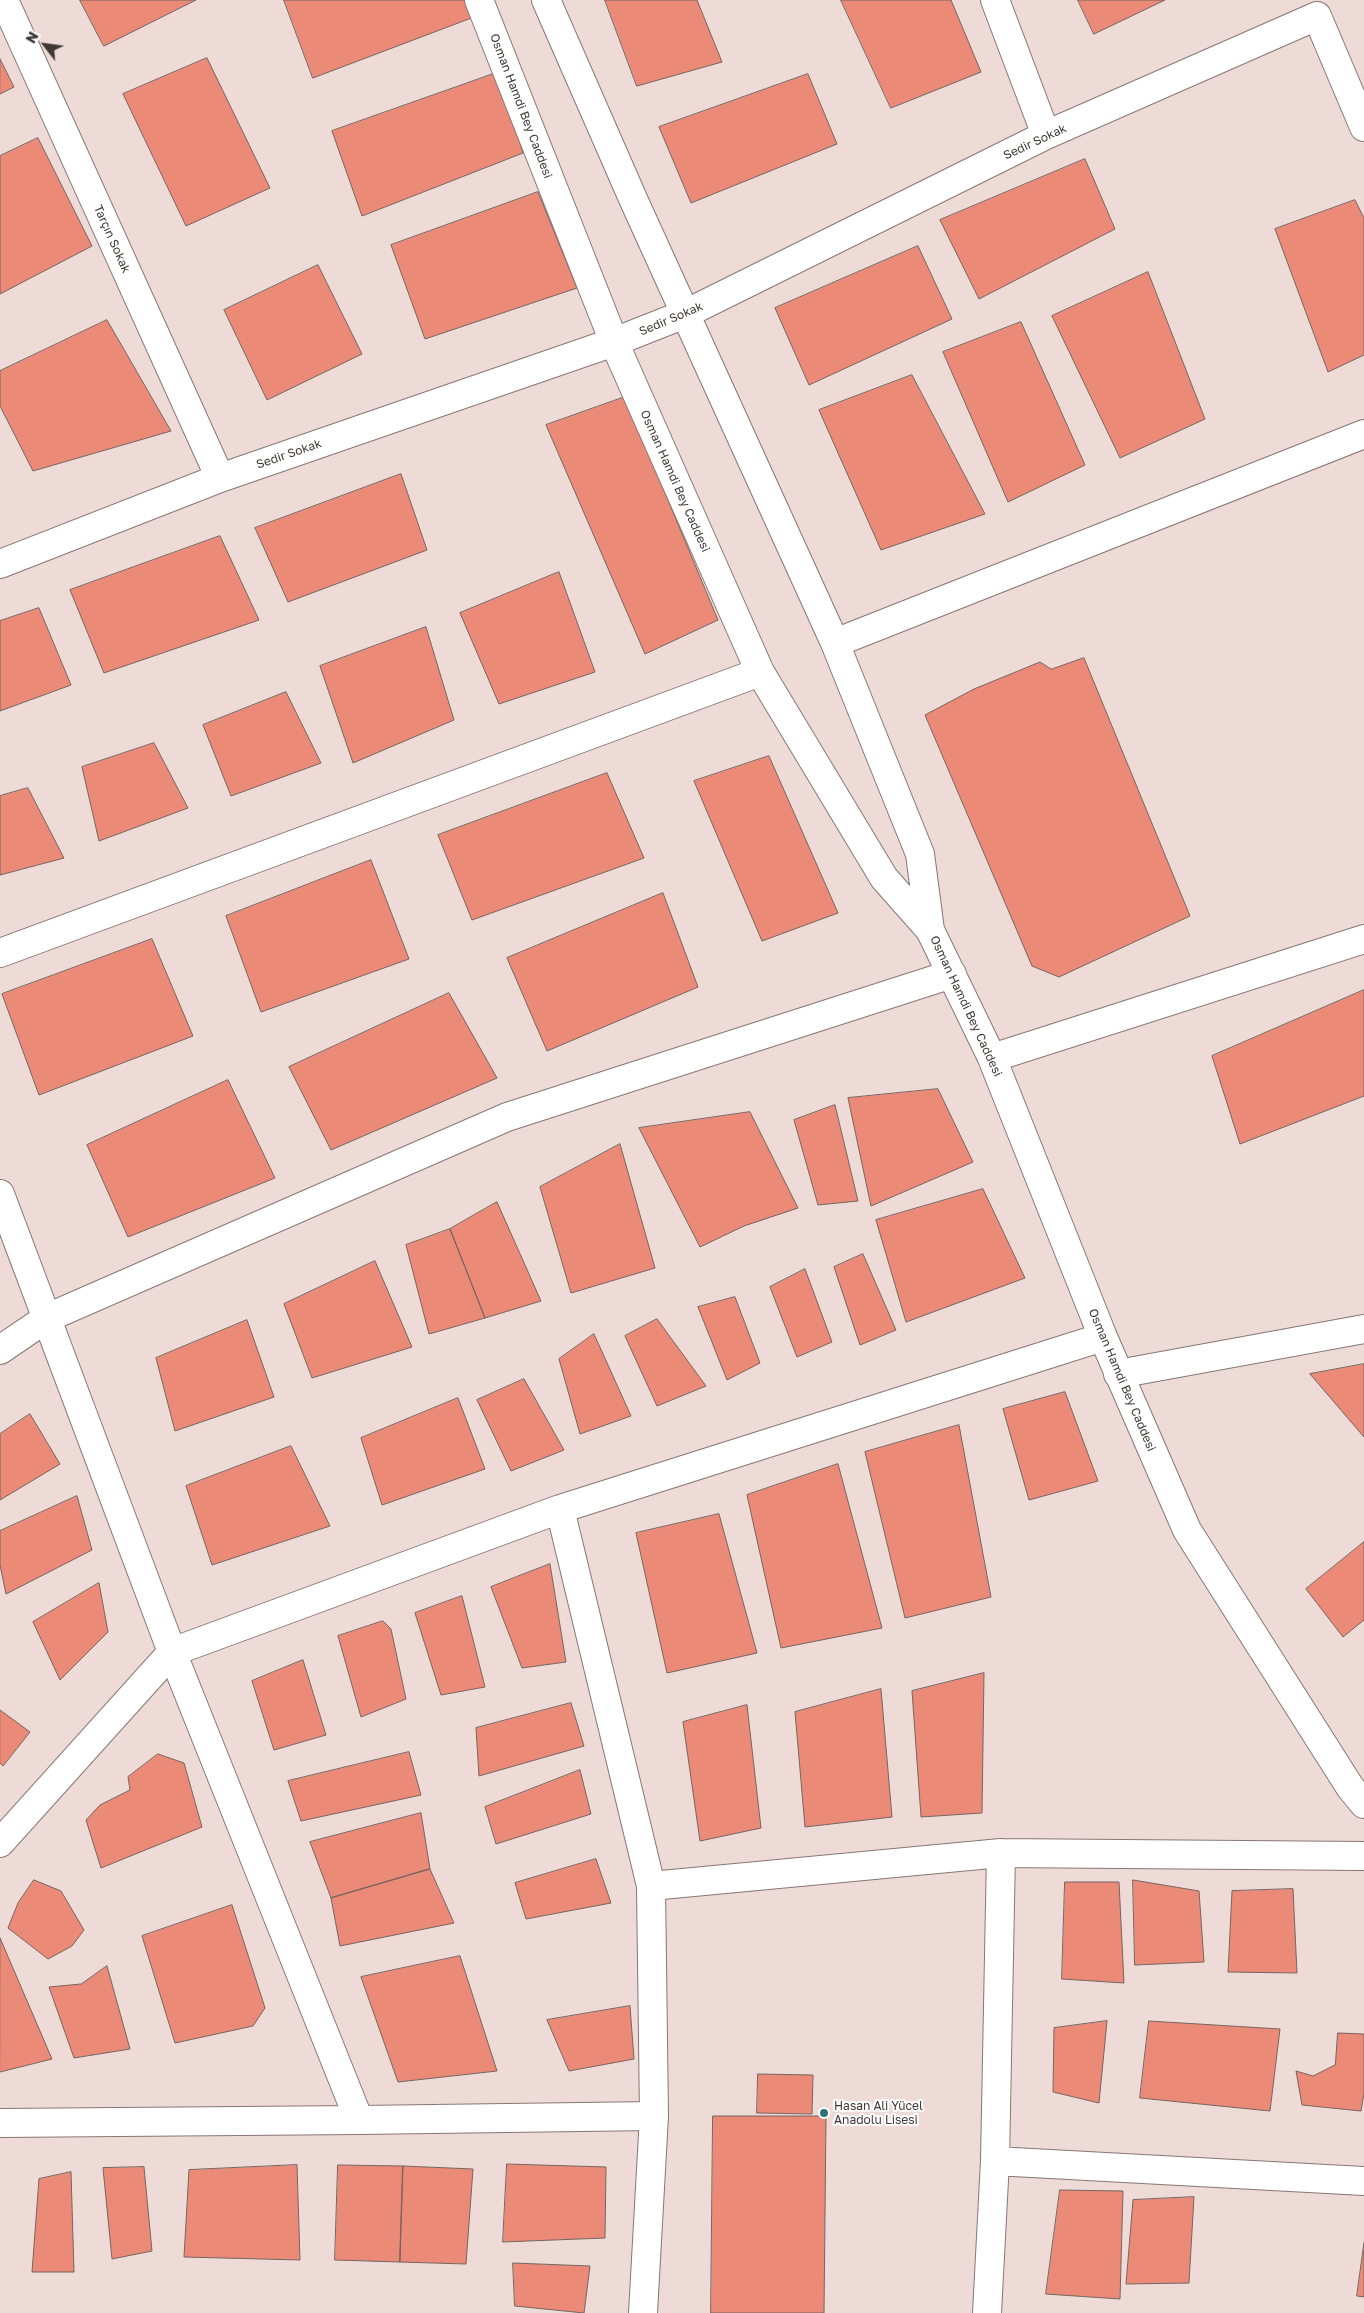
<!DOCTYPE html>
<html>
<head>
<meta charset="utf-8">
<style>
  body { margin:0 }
  #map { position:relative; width:1364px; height:2313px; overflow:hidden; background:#eedbd7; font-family:"Golos Text",sans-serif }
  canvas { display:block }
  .north { position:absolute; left:20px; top:20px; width:50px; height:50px; -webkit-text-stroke:4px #fff; paint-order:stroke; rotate:300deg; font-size:14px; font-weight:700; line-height:20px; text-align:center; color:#403937 }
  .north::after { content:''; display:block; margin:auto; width:18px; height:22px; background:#403937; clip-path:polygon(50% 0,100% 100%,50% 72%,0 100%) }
</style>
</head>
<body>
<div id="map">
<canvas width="1364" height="2313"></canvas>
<div class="north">N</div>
</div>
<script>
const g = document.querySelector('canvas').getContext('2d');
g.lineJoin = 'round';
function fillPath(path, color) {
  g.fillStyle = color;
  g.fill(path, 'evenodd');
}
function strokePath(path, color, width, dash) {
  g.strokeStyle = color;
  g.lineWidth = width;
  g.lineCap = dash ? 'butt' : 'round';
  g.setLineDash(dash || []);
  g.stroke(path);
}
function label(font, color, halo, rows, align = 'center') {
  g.font = font + ' "Golos Text",sans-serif';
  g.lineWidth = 4;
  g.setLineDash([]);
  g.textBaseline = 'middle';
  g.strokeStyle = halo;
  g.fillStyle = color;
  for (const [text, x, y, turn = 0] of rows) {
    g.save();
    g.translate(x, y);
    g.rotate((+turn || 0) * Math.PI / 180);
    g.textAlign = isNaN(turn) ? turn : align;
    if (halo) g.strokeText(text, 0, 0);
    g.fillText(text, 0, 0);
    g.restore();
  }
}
const building = new Path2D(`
  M80 0H196L104 46Z
  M284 0H468L474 17 313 78Z
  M605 0H697L722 62 637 86Z
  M841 0H951L981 72 891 108Z
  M1078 0H1165L1094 34Z
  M207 58 270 188 186 226 123 94Z
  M0 59 14 87 0 94Z
  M499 72 523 153 362 216 332 131Z
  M808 74 837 144 691 203 659 127Z
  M38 138 92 246 0 294V156Z
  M1085 159 1115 229 979 299 940 220Z
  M538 192 577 288 425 339 391 245Z
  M1355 200 1364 218V355L1328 372 1275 229Z
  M918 246 952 319 809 385 775 308Z
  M318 265 362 354 267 400 224 310Z
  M1148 272 1205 419 1120 458 1052 316Z
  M107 320 171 431 33 471 0 406V371Z
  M1021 322 1085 465 1008 502 943 352Z
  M912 375 985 514 881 550 819 410Z
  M625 397 718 620 645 654 546 425Z
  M401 474 427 550 288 602 255 528Z
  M220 536 259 620 104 673 70 590Z
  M559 572 595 672 499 704 460 613Z
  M39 608 71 685 0 711V621Z
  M426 627 454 720 353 763 320 666Z
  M1084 658 1190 916 1059 977 1032 966 925 715 974 689 1040 662 1051 669Z
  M286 692 321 763 231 796 203 725Z
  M154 743 188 808 99 841 82 767Z
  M769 756 838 913 762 941 694 781Z
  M607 773 644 858 472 920 438 835Z
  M28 788 64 858 0 875V796Z
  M371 860 409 959 261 1012 226 916Z
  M663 893 698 987 547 1051 507 958Z
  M152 939 193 1036 39 1095 2 994Z
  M1364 990V1096L1240 1144 1212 1056Z
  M449 993 497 1078 331 1150 289 1067Z
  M228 1080 275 1178 128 1237 87 1145Z
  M938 1089 973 1162 871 1206 848 1098Z
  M835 1105 858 1201 818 1205 794 1120Z
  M750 1112 798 1208 744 1226 700 1247 639 1128Z
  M620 1144 655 1268 571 1293 540 1187Z
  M983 1189 1025 1278 906 1322 876 1220Z
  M497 1202 541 1301 485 1318 450 1229Z
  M450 1229 485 1318 429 1334 406 1245Z
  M863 1254 896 1330 860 1345 834 1267Z
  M375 1261 412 1347 312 1378 284 1304Z
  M805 1269 832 1342 797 1357 770 1287Z
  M735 1297 760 1363 727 1380 698 1307Z
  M657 1319 706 1386 657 1406 625 1336Z
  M247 1320 274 1397 175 1431 156 1358Z
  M594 1334 631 1416 580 1434 559 1359Z
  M1364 1364V1437L1310 1374Z
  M524 1379 564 1450 511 1471 477 1400Z
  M1065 1392 1098 1481 1029 1500 1003 1409Z
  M458 1398 485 1469 382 1505 361 1438Z
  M30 1414 60 1464 0 1500V1434Z
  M959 1425 991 1597 905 1618 865 1452Z
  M291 1446 330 1526 212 1565 186 1486Z
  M838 1464 882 1628 781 1648 747 1495Z
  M77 1496 92 1550 6 1594 0 1565V1531Z
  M719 1514 757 1653 667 1673 636 1533Z
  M1364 1542V1620L1343 1637 1306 1589Z
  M550 1564 566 1662 522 1668 491 1587Z
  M99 1583 108 1632 60 1680 33 1622Z
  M462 1596 485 1687 441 1695 415 1613Z
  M383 1621 391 1629 406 1699 361 1717 338 1636Z
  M303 1660 326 1735 274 1750 252 1681Z
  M984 1673 982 1813 921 1817 912 1691Z
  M881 1689 892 1817 805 1827 795 1712Z
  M571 1703 584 1746 479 1776 476 1728Z
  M747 1705 761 1828 700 1841 683 1722Z
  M0 1710 30 1732 3 1766 0 1763Z
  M409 1752 421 1795 301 1821 288 1781Z
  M158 1754 184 1763 202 1827 101 1868 86 1820 100 1805 130 1790 128 1777Z
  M580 1770 591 1814 496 1844 485 1807Z
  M421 1813 430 1869 331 1898 310 1842Z
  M596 1859 611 1903 526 1919 515 1883Z
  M430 1869 454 1923 340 1946 331 1898Z
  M34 1880 61 1891 84 1930 72 1946 48 1959 8 1928 18 1903Z
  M1133 1880 1199 1891 1204 1962 1135 1965Z
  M1065 1882H1119L1124 1983 1062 1979Z
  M1293 1889 1297 1973 1228 1972 1232 1891Z
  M232 1905 265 2008 253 2026 175 2043 142 1936Z
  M0 1938 52 2059 0 2072Z
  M460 1956 497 2071 398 2082 361 1977Z
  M107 1966 130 2049 74 2058 49 1987 81 1984Z
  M630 2006 634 2059 569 2071 547 2020Z
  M1107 2021 1099 2103 1053 2092 1054 2028Z
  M1149 2021 1280 2029 1270 2111 1140 2098Z
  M1338 2033 1364 2034V2093L1361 2111 1302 2105 1296 2071 1313 2076 1335 2065Z
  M758 2074 813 2075 812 2114 757 2113Z
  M713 2116H826L824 2313H711Z
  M507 2164 606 2167 605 2238 503 2242Z
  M297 2165 300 2260 184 2257 189 2170Z
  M338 2165 403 2166 400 2262 335 2260Z
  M403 2166 473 2169 466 2264 400 2262Z
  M144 2167 152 2251 112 2259 103 2168Z
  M71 2172 74 2272H32L39 2179Z
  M1060 2190 1123 2191 1120 2299 1046 2294Z
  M1194 2197 1189 2283 1126 2284 1133 2200Z
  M1364 2243V2297L1357 2296Z
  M513 2263 590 2266 584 2313 515 2306Z`);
const minor = new Path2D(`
  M4 0 220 478
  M479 0 614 342 760 672 884 878 930 930 992 1058 1103 1337 1187 1530 1350 1787 1364 1804
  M546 0 634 201 835 643 920 854 930 930
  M995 0 1046 135
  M0 564 220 478 614 342 685 314 1046 135 1317 16 1364 127
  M835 643 1364 434
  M0 953 760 672
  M992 1058 1364 939
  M0 1194 172 1652 359 2120 654 2116
  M0 1350 47 1318 507 1117 952 974
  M1118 1374 1364 1329
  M560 1509 651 1886
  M0 1843 172 1652 560 1509 1103 1337
  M0 2123 359 2120
  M995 2161 1001 1853 1364 1856
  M643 2313 654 2116 651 1886 1001 1853
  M987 2313 995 2161 1364 2181`);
const markers = [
  [824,2113,5,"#297378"]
];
const streetNames = [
  ["Osman Hamdi Bey Caddesi",521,106,69],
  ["Sedir Sokak",1035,142,-25],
  ["Tarçın Sokak",112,239,66],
  ["Sedir Sokak",671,319,-23],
  ["Sedir Sokak",289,454,-19],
  ["Osman Hamdi Bey Caddesi",675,481,66],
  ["Osman Hamdi Bey Caddesi",966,1006,65],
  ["Osman Hamdi Bey Caddesi",1122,1380,67]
];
const poiNames = [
  ["Hasan Ali Yücel",834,2106],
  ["Anadolu Lisesi",834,2120]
];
fillPath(building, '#eb8a76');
strokePath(building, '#756562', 1);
strokePath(minor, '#877773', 30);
strokePath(minor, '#fff', 28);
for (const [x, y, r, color] of markers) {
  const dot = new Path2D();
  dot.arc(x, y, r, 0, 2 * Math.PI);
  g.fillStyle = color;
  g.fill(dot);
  strokePath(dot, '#fff', 2);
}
label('12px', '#403937', '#fff', streetNames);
label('12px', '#403937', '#fff', poiNames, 'left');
</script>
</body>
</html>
